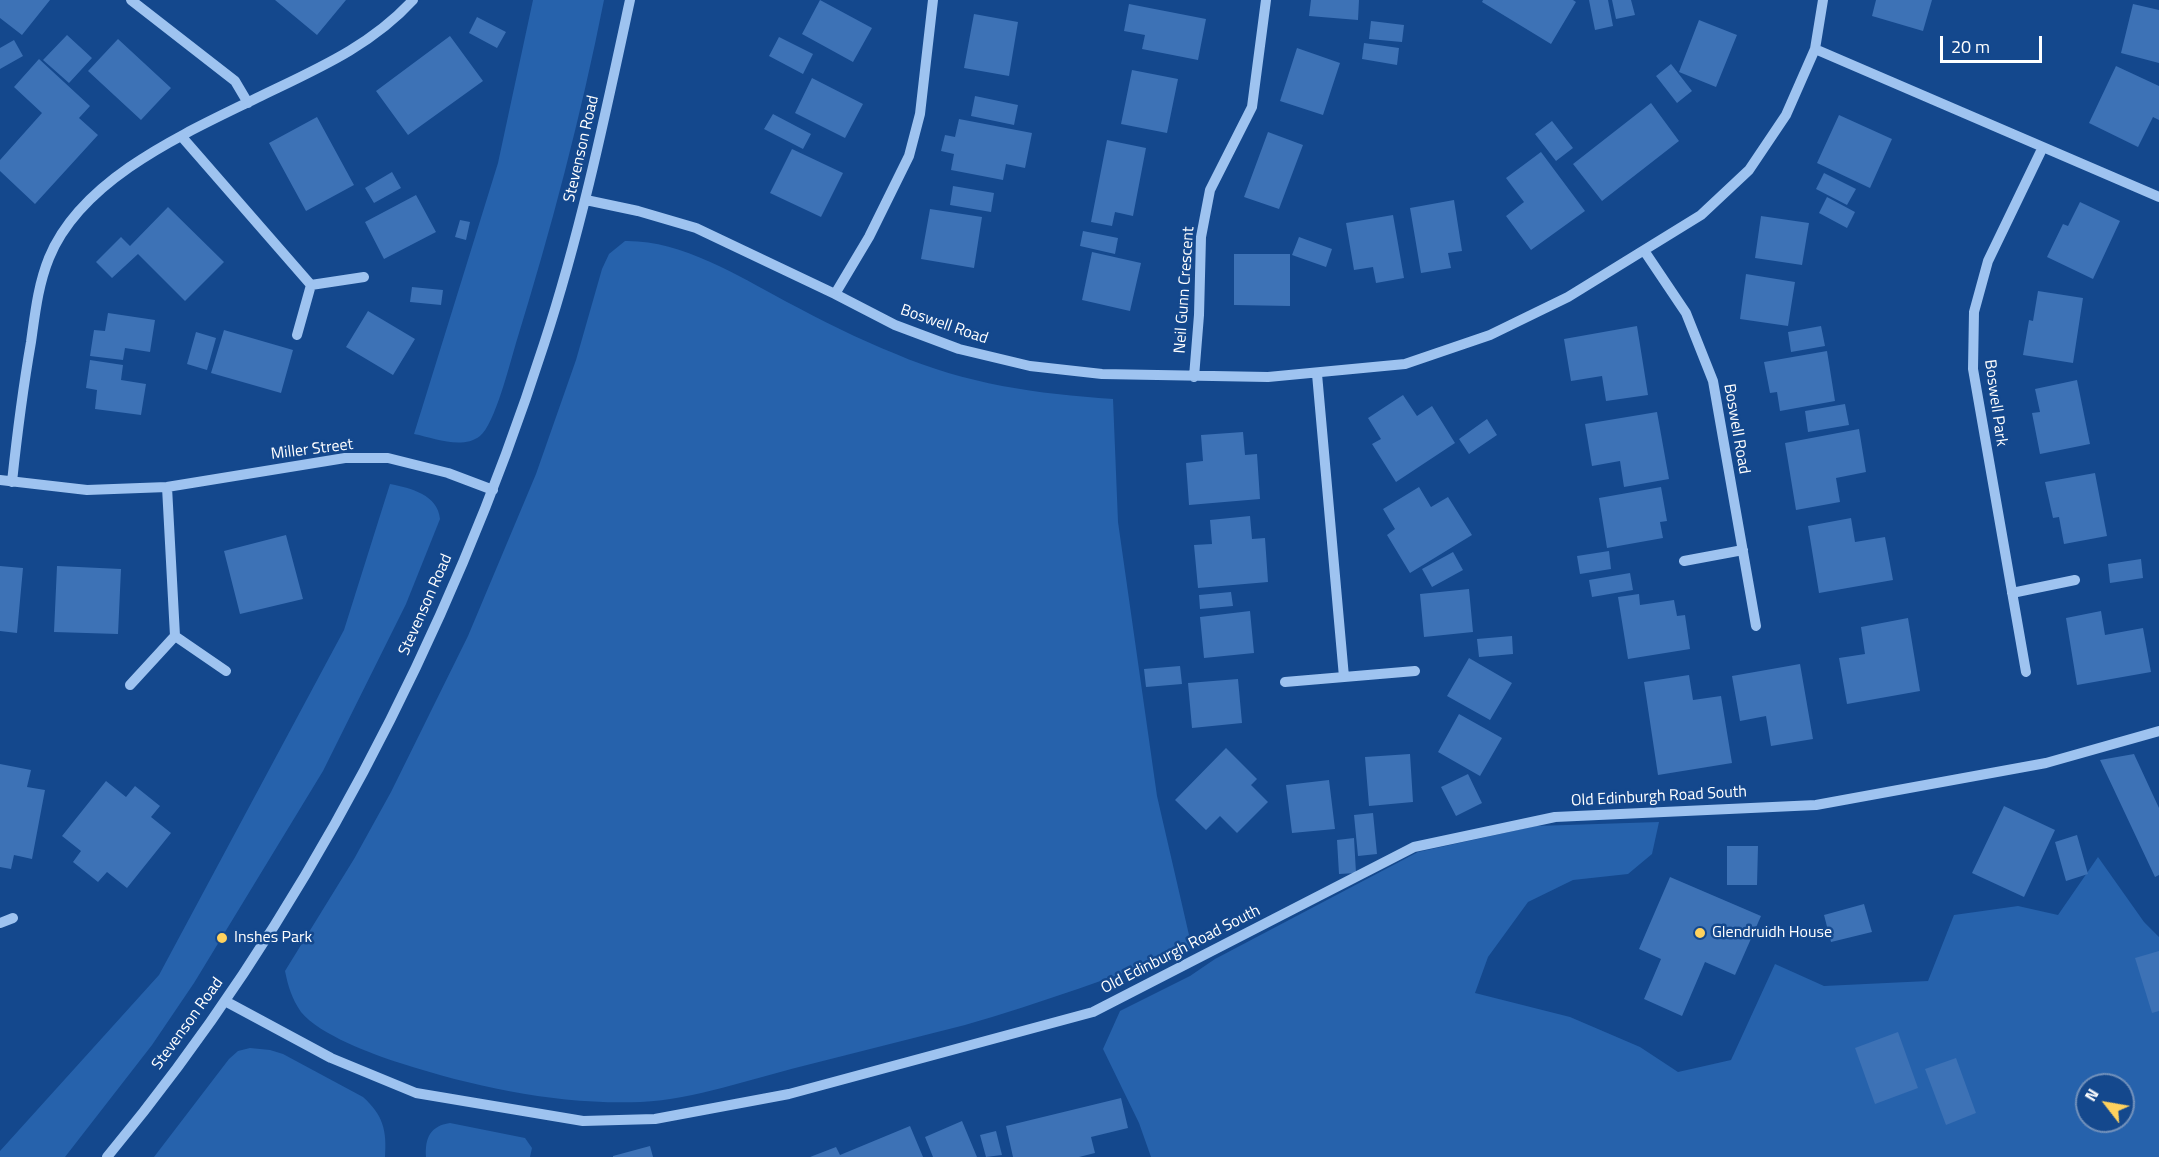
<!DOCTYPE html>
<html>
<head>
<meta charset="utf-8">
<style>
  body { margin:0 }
  #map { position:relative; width:2159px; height:1157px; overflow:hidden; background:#14488d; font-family:"Titillium Web",sans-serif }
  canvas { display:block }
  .north { position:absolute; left:2075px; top:1073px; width:60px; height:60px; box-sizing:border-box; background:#14488d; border:2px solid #7291bb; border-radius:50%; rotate:301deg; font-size:16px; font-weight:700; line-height:24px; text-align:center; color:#fff }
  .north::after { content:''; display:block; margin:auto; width:21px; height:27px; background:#ffd25e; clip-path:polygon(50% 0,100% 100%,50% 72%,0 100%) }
  .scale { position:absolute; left:1940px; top:36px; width:102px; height:27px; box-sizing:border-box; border:3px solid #fff; border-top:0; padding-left:8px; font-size:18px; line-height:21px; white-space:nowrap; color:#fff; -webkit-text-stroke:4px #14488d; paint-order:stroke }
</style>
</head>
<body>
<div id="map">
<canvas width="2159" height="1157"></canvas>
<div class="north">N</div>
<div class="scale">20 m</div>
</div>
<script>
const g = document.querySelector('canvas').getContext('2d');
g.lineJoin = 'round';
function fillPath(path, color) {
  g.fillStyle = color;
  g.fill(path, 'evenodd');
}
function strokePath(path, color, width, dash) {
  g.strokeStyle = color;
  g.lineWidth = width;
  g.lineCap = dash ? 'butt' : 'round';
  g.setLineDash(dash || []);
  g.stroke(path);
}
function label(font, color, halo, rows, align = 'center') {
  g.font = font + ' "Titillium Web",sans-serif';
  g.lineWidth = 5;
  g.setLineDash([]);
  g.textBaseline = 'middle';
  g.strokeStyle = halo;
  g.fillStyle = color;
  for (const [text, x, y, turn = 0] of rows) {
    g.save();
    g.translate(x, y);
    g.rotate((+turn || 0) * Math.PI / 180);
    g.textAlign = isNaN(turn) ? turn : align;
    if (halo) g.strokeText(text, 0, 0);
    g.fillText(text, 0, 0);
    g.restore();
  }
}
const green = new Path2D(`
  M533 0H604C581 116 551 230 516 343 510 363 495 424 480 436 462 450 434 438 414 434L498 163Z
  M625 241C681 240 737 275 785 301 821 320 858 339 896 354 965 384 1038 394 1113 399L1118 522 1157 796 1192 948C1117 975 1042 1003 965 1025 911 1039 857 1052 803 1066 750 1079 696 1099 641 1102 559 1105 478 1088 400 1063 372 1054 320 1035 301 1012 292 999 288 986 285 971L354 859 391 792 468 636 536 474 576 360 602 269 609 254Z
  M390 484C411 488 438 495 440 519L406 604 323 771 194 983 152 1045 65 1157H0V1151L159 975 344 630Z
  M1659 822 1652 854 1628 874 1573 880 1528 902 1488 957 1475 993 1570 1017 1640 1047 1678 1072 1731 1060 1775 964 1824 986 1928 981 1954 915 2018 906 2058 915 2098 857 2144 922 2159 937V1157H1151L1139 1123 1103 1049 1120 1011 1190 976 1215 959 1418 852 1536 826ZM2087 1085H2123V1121H2087Z
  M250 1048 270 1050 283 1054 363 1097C383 1115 387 1130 385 1157H154L229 1059 238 1051Z
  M450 1123 525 1138 532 1148 530 1157H426C425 1138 430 1126 450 1123Z`);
const building = new Path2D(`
  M0 0H50L22 35 0 18Z
  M275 0H346L317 35Z
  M820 0 872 28 853 62 802 34Z
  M1311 0H1359L1358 20 1309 16Z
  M1483 0H1573L1576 2 1551 44 1482 2Z
  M1589 0H1608L1613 26 1595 30Z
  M1612 0H1631L1635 15 1616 19Z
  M1876 0H1932L1923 31 1872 16Z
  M1129 4 1206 19 1198 60 1142 49 1145 35 1124 31Z
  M2133 4 2159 10V63L2121 53Z
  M974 14 1018 22 1009 76 964 68Z
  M477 17 506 32 497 48 469 33Z
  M1699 20 1737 35 1716 87 1679 72Z
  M1371 21 1404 25 1402 42 1369 39Z
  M67 35 92 58 69 83 43 60Z
  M450 36 483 81 408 135 376 91Z
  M779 37 813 54 803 74 769 56Z
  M118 39 171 88 141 120 88 71Z
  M14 40 23 56 0 69V48Z
  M1364 43 1399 48 1397 65 1362 59Z
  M1297 48 1340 63 1323 115 1280 101Z
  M39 59 90 106 79 118 98 135 35 204 0 171V160L42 113 14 87Z
  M1671 64 1692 91 1677 103 1656 76Z
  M2116 66 2159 86V120L2153 117 2138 147 2089 123Z
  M1132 70 1178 79 1167 133 1121 124Z
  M812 78 863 104 845 138 795 113Z
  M975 96 1018 105 1014 125 971 116Z
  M1651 103 1679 141 1602 201 1573 164Z
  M773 114 811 134 803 149 764 129Z
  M1839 115 1892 139 1870 188 1817 163Z
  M317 117 354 185 306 211 269 143Z
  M959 119 1032 133 1025 168 1006 164 1003 180 951 170 954 154 941 151 945 135 955 137Z
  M1552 121 1573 148 1556 161 1535 134Z
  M1268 132 1303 145 1279 209 1244 197Z
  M1107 140 1146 148 1133 216 1115 212 1112 226 1091 222Z
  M792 149 843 173 821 217 770 193Z
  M1541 152 1585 211 1531 250 1506 216 1524 202 1506 178Z
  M392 172 401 188 374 203 365 188Z
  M1824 173 1856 189 1847 205 1816 189Z
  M953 186 994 193 991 212 950 205Z
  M416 195 436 232 384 259 365 222Z
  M1827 197 1855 212 1847 228 1819 213Z
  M1454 200 1462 251 1448 253 1451 268 1421 273 1410 208Z
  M2080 202 2120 221 2093 279 2047 257 2063 224 2068 226Z
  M168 207 224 262 185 301 138 254 112 278 96 262 121 237 130 246Z
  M930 209 982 217 974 268 921 259Z
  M1393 215 1404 278 1376 283 1373 267 1354 270 1346 223Z
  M1761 216 1809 223 1802 265 1755 258Z
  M460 220 470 222 466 240 455 237Z
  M1083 231 1118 238 1115 254 1080 246Z
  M1299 237 1332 249 1326 267 1292 255Z
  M1092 252 1141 263 1130 311 1082 300Z
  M1234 254H1290V306L1234 305Z
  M1746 274 1795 282 1788 326 1740 319Z
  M412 287 443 290 441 305 410 302Z
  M2038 291 2083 298 2073 363 2023 355 2029 320 2033 321Z
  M368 311 415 339 393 375 346 347Z
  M108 313 155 320 150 352 125 348 123 360 90 356 94 330 105 331Z
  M1637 326 1648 395 1606 401 1602 376 1571 381 1564 339Z
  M1821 326 1825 346 1791 352 1788 332Z
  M224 330 293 350 281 393 211 373Z
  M196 332 216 338 207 370 187 364Z
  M1827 351 1835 401 1780 411 1777 392 1770 393 1764 362Z
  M90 360 123 365 121 380 146 384 141 415 95 409 97 390 86 388Z
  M2077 380 2090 444 2040 454 2032 413 2040 412 2035 389Z
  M1403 395 1417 416 1432 406 1455 443 1396 482 1372 444 1381 439 1368 418Z
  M1845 404 1849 425 1808 432 1805 411Z
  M1657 412 1669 479 1624 487 1620 461 1592 466 1585 424Z
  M1487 419 1497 435 1469 454 1459 439Z
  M1859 429 1866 472 1836 478 1840 502 1796 510 1785 443Z
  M1243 432 1245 455 1257 454 1260 499 1189 505 1186 463 1203 461 1201 435Z
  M2095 473 2107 536 2064 544 2059 517 2053 518 2045 482Z
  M1419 487 1431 507 1448 497 1472 535 1410 573 1387 535 1395 529 1383 509Z
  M1661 487 1667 521 1660 522 1663 538 1607 548 1599 498Z
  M1250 516 1252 539 1265 538 1268 582 1198 588 1194 545 1212 544 1210 520Z
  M1851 518 1855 542 1885 537 1893 580 1819 593 1808 526Z
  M286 535 303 599 240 614 224 551Z
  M1609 551 1611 569 1580 574 1577 556Z
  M1453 552 1463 570 1432 587 1422 569Z
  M2141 559 2143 578 2110 583 2108 564Z
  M0 566 23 568 17 633 0 631Z
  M57 566 121 569 118 634 54 632Z
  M1630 573 1633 590 1592 597 1589 580Z
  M1469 589 1473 632 1424 637 1420 594Z
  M1231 592 1233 606 1200 609 1199 595Z
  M1639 594 1640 605 1674 600 1677 616 1685 615 1690 649 1628 659 1618 597Z
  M1250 611 1254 653 1204 658 1200 617Z
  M2101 611 2105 635 2143 628 2151 672 2077 685 2066 618Z
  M1908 618 1920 691 1847 704 1839 658 1865 654 1861 627Z
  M1512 636 1513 654 1479 657 1477 639Z
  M1469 658 1512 683 1490 720 1447 696Z
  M1800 664 1813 739 1771 746 1766 716 1740 721 1732 676Z
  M1180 666 1182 684 1146 687 1144 669Z
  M1689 675 1693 700 1721 696 1732 763 1658 775 1644 682Z
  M1238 679 1242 723 1192 728 1188 683Z
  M1459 714 1502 738 1480 776 1438 752Z
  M1226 748 1257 779 1251 785 1268 802 1237 833 1220 816 1206 830 1175 800Z
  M1410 754 1413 802 1369 806 1365 757Z
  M2134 754 2159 808V875L2155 877 2100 760Z
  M0 764 31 770 27 787 45 790 32 859 14 855 11 869 0 867Z
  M1468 774 1482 803 1456 816 1441 787Z
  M1329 780 1335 829 1292 833 1286 785Z
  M106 781 126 797 135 786 160 806 151 817 171 833 127 888 107 872 98 882 73 862 81 851 62 836Z
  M2004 806 2055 830 2024 897 1972 873Z
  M1373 813 1377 854 1358 856 1354 815Z
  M2077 835 2088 874 2066 881 2055 842Z
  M1354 838 1356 873 1339 874 1337 840Z
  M1727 846H1758L1757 885H1727Z
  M1670 877 1761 916 1735 975 1705 962 1682 1016 1644 999 1661 959 1639 949Z
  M1864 904 1872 932 1831 942 1824 915Z
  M2159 951V1011L2152 1013 2135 958Z
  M1898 1032 1918 1088 1875 1104 1855 1048Z
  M1956 1058 1976 1113 1946 1125 1925 1069Z
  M1121 1098 1128 1128 1091 1137 1095 1153 1079 1157H1013L1006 1126Z
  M962 1121 977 1157H933L925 1137Z
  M910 1126 923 1157H810L836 1147 840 1155Z
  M996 1131 1002 1155 986 1157 980 1135Z
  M650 1146 653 1157H613V1156Z`);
const minor = new Path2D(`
  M131 0 235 81 248 103
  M1815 49 2159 197
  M182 137 311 285
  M586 200 638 211 696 228 835 294 895 325 959 349 1030 366 1102 374 1268 377 1405 364 1490 335 1568 297 1701 215 1749 170 1786 115 1815 49 1823 0
  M1645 252 1686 313 1713 381 1756 626
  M835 294 869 237 909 156 920 114 933 0
  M297 335 311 285 364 277
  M1317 374 1344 677
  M1194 377 1199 315 1201 237 1210 190 1252 107 1266 0
  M0 480 87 490 167 487 345 458H388L448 473 493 490
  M12 482C17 435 23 388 31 342 35 314 38 285 49 258 82 177 188 132 261 96 317 69 371 46 413 0
  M167 487 175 636
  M1684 561 1743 550
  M2012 593 2075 580
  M2026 672 1973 369 1974 312 1988 261 2042 149
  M1285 682 1415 671
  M130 685 175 636 226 671
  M0 923 13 918
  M225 1001 331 1058 416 1093 583 1121 655 1119 789 1094 1093 1012 1414 847 1555 817 1816 805 2046 763 2159 731
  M107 1157C302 923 451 633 544 344 581 231 605 116 630 0`);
const markers = [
  [1700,933,6,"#ffd25e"],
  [222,938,6,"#ffd25e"]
];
const streetNames = [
  ["Stevenson Road",582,149,-77],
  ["Neil Gunn Crescent",1185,290,-86],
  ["Boswell Road",944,325,19],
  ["Boswell Park",1995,403,82],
  ["Boswell Road",1736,429,80],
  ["Miller Street",312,450,-7],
  ["Stevenson Road",426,605,-66],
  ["Old Edinburgh Road South",1659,797,-3],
  ["Old Edinburgh Road South",1181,950,-27],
  ["Stevenson Road",188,1024,-54]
];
const poiNames = [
  ["Glendruidh House",1712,933],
  ["Inshes Park",234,938]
];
fillPath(green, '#2662ac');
fillPath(building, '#3d72b6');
strokePath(minor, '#9ec3f0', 10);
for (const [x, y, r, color] of markers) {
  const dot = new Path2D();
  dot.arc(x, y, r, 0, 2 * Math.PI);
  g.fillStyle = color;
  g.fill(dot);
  strokePath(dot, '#14488d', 2);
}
label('16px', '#fff', '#14488d', streetNames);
label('16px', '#fff', '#14488d', poiNames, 'left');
</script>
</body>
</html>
